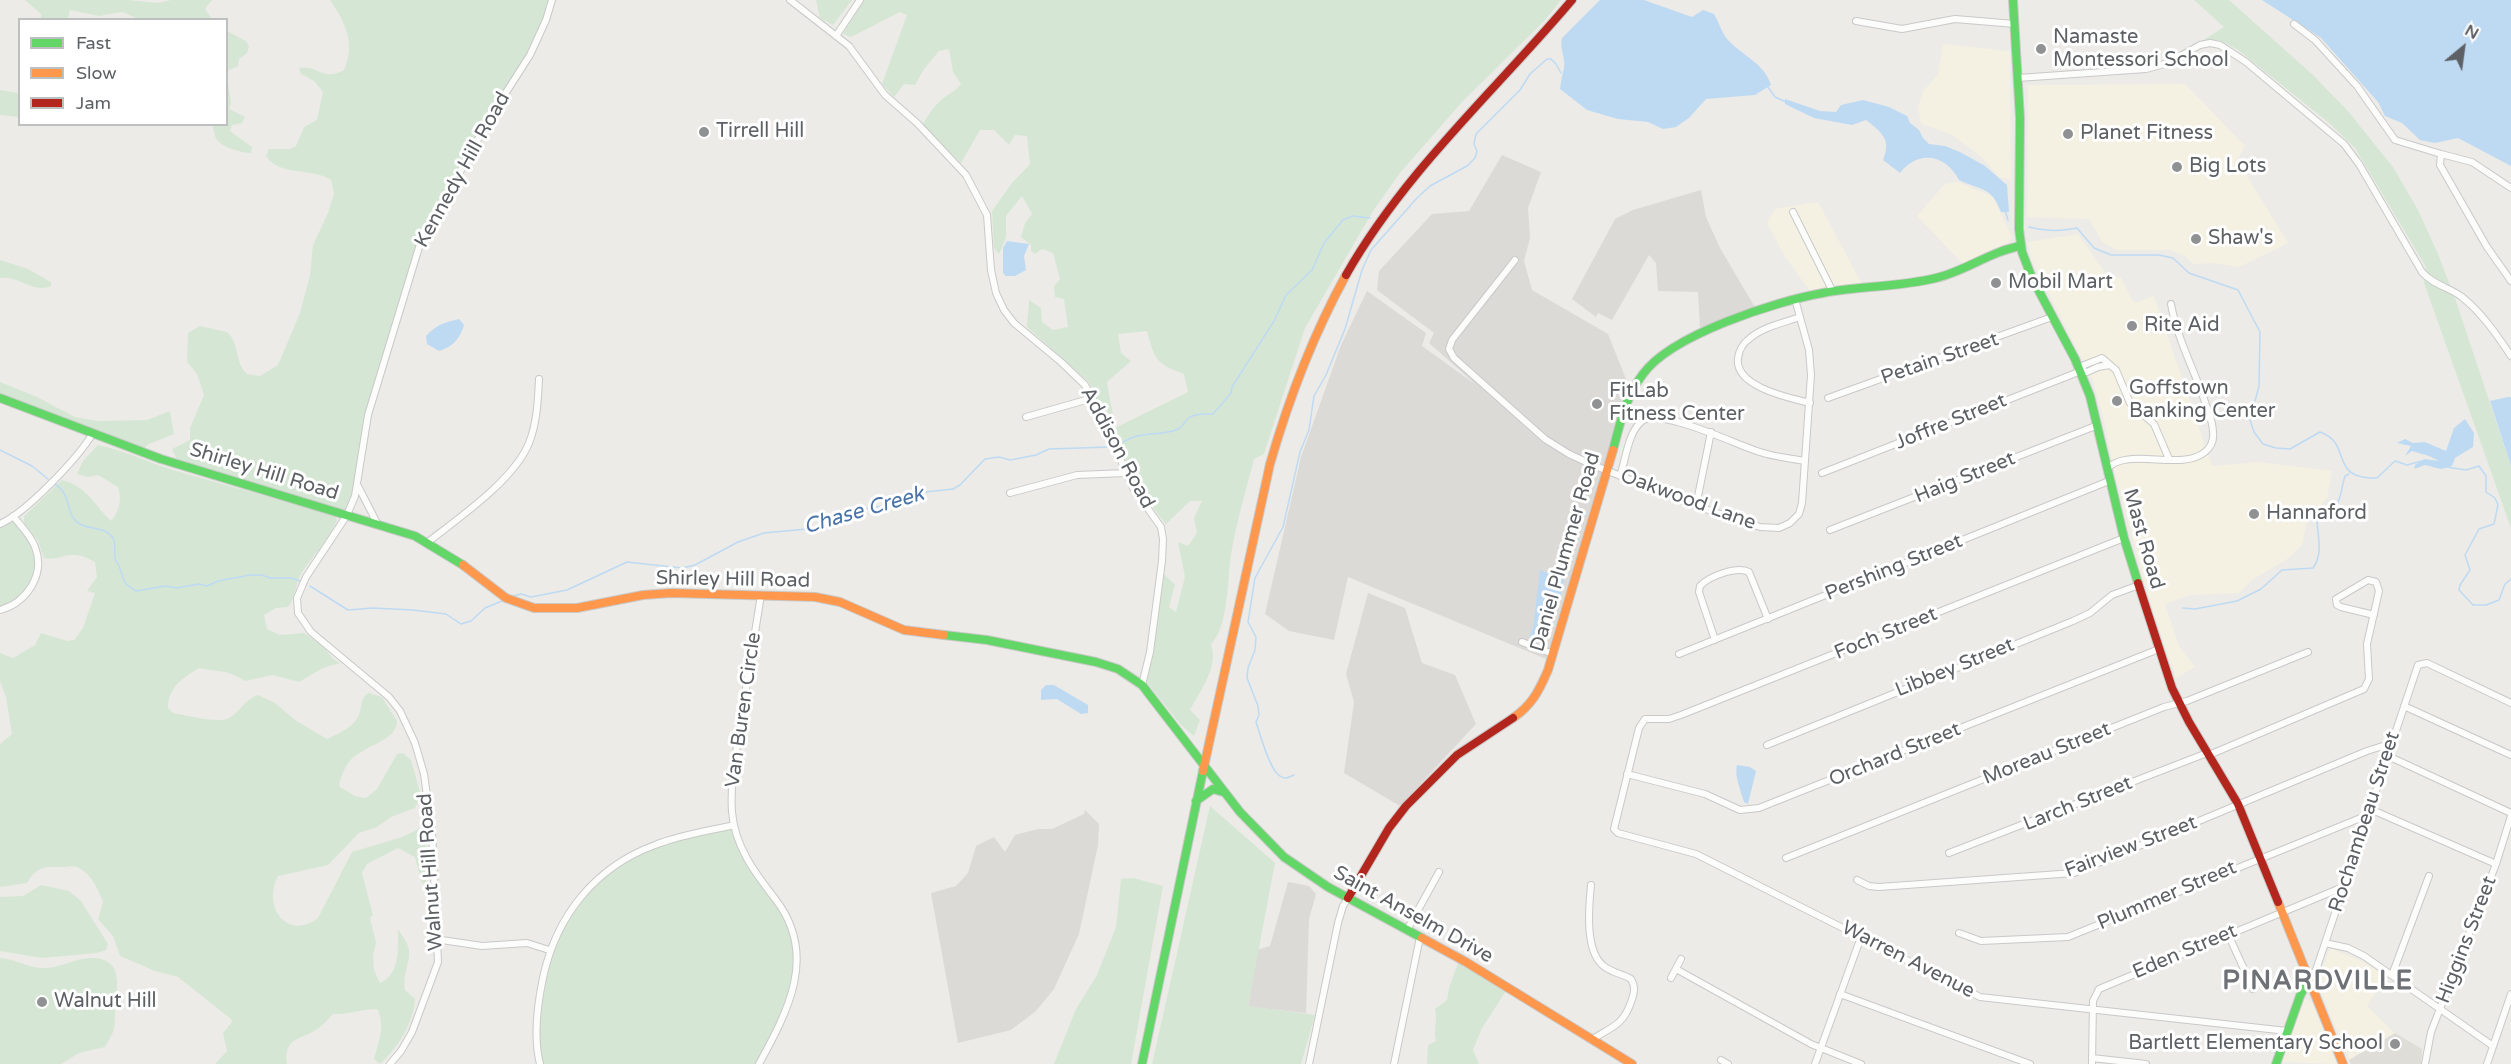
<!DOCTYPE html>
<html>
<head>
<meta charset="utf-8">
<style>
  body { margin:0 }
  #map { position:relative; width:2511px; height:1064px; overflow:hidden; background:#ecebe7; font-family:"Varela Round",sans-serif }
  canvas { display:block }
  .legend { position:absolute; left:18px; top:18px; width:210px; height:108px; box-sizing:border-box; background:#fff; border:2px solid #bebfc1; margin:0; padding:8px 10px; list-style:none; font-size:18px; color:#5d6064 }
  .legend li { display:flex; align-items:center; gap:12px; height:30px }
  .legend b { width:30px; border:2px solid #bebfc1 }
  .north { position:absolute; left:2433px; top:18px; width:60px; height:60px; -webkit-text-stroke:4px #fff; paint-order:stroke; rotate:29deg; font-size:16px; font-weight:700; line-height:24px; text-align:center; color:#5d6064 }
  .north::after { content:''; display:block; margin:auto; width:21px; height:27px; background:#5d6064; clip-path:polygon(50% 0,100% 100%,50% 72%,0 100%) }
</style>
</head>
<body>
<div id="map">
<canvas width="2511" height="1064"></canvas>
<ul class="legend">
<li><b style="height:8px;background:#63d668"></b>Fast</li>
<li><b style="height:8px;background:#ff974d"></b>Slow</li>
<li><b style="height:8px;background:#b3261e"></b>Jam</li>
</ul>
<div class="north">N</div>
</div>
<script>
const g = document.querySelector('canvas').getContext('2d');
g.lineJoin = 'round';
function fillPath(path, color) {
  g.fillStyle = color;
  g.fill(path, 'evenodd');
}
function strokePath(path, color, width, dash) {
  g.strokeStyle = color;
  g.lineWidth = width;
  g.lineCap = dash ? 'butt' : 'round';
  g.setLineDash(dash || []);
  g.stroke(path);
}
function label(font, color, halo, rows, align = 'center') {
  g.font = font + ' "Varela Round",sans-serif';
  g.lineWidth = 6;
  g.setLineDash([]);
  g.textBaseline = 'middle';
  g.strokeStyle = halo;
  g.fillStyle = color;
  for (const [text, x, y, turn = 0] of rows) {
    g.save();
    g.translate(x, y);
    g.rotate((+turn || 0) * Math.PI / 180);
    g.textAlign = isNaN(turn) ? turn : align;
    if (halo) g.strokeText(text, 0, 0);
    g.fillText(text, 0, 0);
    g.restore();
  }
}
const commercial = new Path2D(`
  M1943 44 2010 51 2011 180 1999 177 1983 158 1951 134 1921 124 1918 107 1923 91 1938 75Z
  M2185 84 2245 146 2237 160 2288 243 2239 267 2214 263 2193 264 2186 257 2171 250H2116L2102 242 2089 219 2027 217 2028 85Z
  M1958 182 1993 197 2012 237 2009 242 1964 265 1917 216 1945 184Z
  M1818 202 1862 284 1822 291H1810L1785 257 1767 223 1775 209Z
  M2078 234 2107 275 2121 278 2134 303 2154 296 2212 466 2258 462 2332 471 2327 499 2308 516 2302 545 2287 559 2252 580 2239 593 2190 595 2165 604 2179 646 2195 667 2178 677H2176L2169 658 2144 583 2112 461 2105 424 2093 381 2031 259 2028 242Z
  M2330 948 2360 960 2386 977 2367 1006 2395 1033 2349 1060 2317 982Z
  M2308 999 2312 1002 2337 1064 2280 1062 2303 1000Z`);
const industrial = new Path2D(`
  M1502 155 1541 172 1528 208 1530 238 1524 261 1532 290 1608 334 1626 379 1620 412 1546 659 1348 577 1334 640 1289 631 1265 614 1301 457 1341 345 1367 291 1426 333 1422 346 1475 384 1429 343 1434 333 1377 290 1379 271 1432 214 1469 211Z
  M1701 190 1706 217 1720 248 1756 309 1700 328 1698 292 1658 291 1656 263 1649 255 1612 320 1598 313 1596 317 1572 299 1615 219 1633 210Z
  M1368 593 1405 608 1422 663 1455 675 1476 724 1400 806 1344 773 1354 702 1346 674Z
  M1085 810 1099 824 1098 845 1079 934 1054 989 1036 1011 1011 1030 958 1043 931 893 956 886 968 873 976 846 994 837 1005 852 1015 835 1038 829H1052L1084 814Z
  M1288 882 1309 886 1316 894 1309 919 1306 1013 1248 1007 1257 950 1270 946Z`);
const education = new Path2D(`
  M2395 1033 2422 1049 2421 1064H2351L2349 1060Z`);
const green = new Path2D(`
  M25 0H128L158 3 171 0H212L205 9 212 19H139L122 12 99 16 70 10 68 19H41V14Z
  M330 0H552L537 43 426 231 373 397 360 473 347 515 179 464 172 449 190 440V428L204 395 197 374 187 362 188 333 200 326 227 332C240 343 234 362 247 374L260 376 278 365 300 313 310 275 313 245 328 213 334 194 331 180C311 167 280 177 266 156L269 149H290L296 146 304 127 317 120 323 92 314 81 301 74 299 68C318 64 322 82 344 70 356 44 345 22 330 0Z
  M816 0H852L833 25 820 18Z
  M863 0H1561L1545 20 1462 102 1400 173 1373 211 1305 328 1264 454 1254 459C1246 491 1236 523 1231 555 1227 580 1229 626 1211 644 1219 667 1200 691 1190 710L1200 720 1194 736 1181 725 1147 683 1164 574 1175 585 1169 607 1176 612 1185 577 1178 542 1188 546 1197 533 1194 518 1202 501H1190L1166 524C1143 497 1126 466 1114 433L1117 427 1188 392 1184 374C1155 363 1155 360 1147 331L1118 334 1121 353 1131 361 1107 382 1113 416 1107 421 1089 382 1027 327 1029 300 1041 308 1042 322 1053 330 1068 327 1064 299 1055 297 1054 286 1060 279 1053 253 1042 249 1035 254 1031 251V245L1021 237 1025 223 1032 214 1022 196 1006 216V237L999 254 994 248 992 211 1012 183 1030 164 1027 136 1015 135 1009 145 994 130H980L961 163 922 125C928 116 933 107 941 100 948 94 955 92 961 84L953 72 949 49 939 51 924 69 915 85 904 84 894 97 882 84 907 15 900 12 851 37 843 34Z
  M2194 0H2229L2313 75 2347 110 2393 167 2418 210 2438 254 2456 301 2511 466V528L2424 283 2426 267 2355 148 2328 122 2238 50 2219 40 2202 41 2224 27Z
  M227 31 246 41 249 47 247 53 239 59 238 66 227 71Z
  M227 77 231 103 229 109 245 117 242 123 232 125 230 131 252 147 251 153C242 153 222 147 217 140 214 136 214 129 212 125L226 124Z
  M0 90 19 93V117L0 115Z
  M0 260 28 269 51 282V286C33 294 19 275 0 278Z
  M0 382 37 397 75 417 98 421 147 420 170 411 174 434 149 444 140 451 0 398Z
  M98 445C127 451 149 463 176 471 229 486 283 500 336 517L337 521C328 540 314 555 302 572 295 583 296 598 288 607L276 608 264 615 267 629 280 635 304 633 322 645 333 659 340 663 323 668 299 682 273 675 245 681C224 668 221 673 199 668 183 678 168 687 168 708L173 713C186 715 219 724 229 718 240 712 245 699 258 695L275 703 295 720 327 739C338 734 354 727 359 715 362 707 360 699 368 693L382 697 397 721C397 742 362 745 349 762 344 768 342 776 339 784L340 787 355 796 366 798 377 789 397 754 403 753 411 760 421 796 415 808 391 817 377 827 359 833 328 865 278 876C262 905 286 942 318 918L352 852 402 837 423 827 427 845 426 885 422 883 415 857 398 848 367 864 362 873 373 915 370 918 376 942 373 956 374 970 380 983C400 974 398 950 398 930 421 957 401 964 405 990L415 999C413 1025 398 1047 380 1064L374 1059C378 1044 386 1024 377 1009 362 1009 348 1015 333 1014 328 1019 324 1024 319 1028 303 1040 283 1036 287 1064H215L227 1051 223 1033 232 1022 231 1019 178 977 155 971 120 956 113 936 98 919 103 902C98 889 91 873 77 867 74 866 67 867 63 867 45 866 36 867 27 883L0 887V744L12 734 6 697 0 681V653L13 658 35 645 41 633 67 641 74 640 83 628 95 593 87 591 97 577 95 562C89 559 82 555 75 555 64 554 55 561 44 558L38 541 24 524V516L62 480C87 486 94 505 111 521 120 510 122 500 118 487L98 475 88 477 77 474 83 461Z
  M13 516 32 541 37 567 28 592 0 610V524Z
  M1210 806 1275 863 1248 1006 1315 1015 1301 1064H1152Z
  M734 825 741 845 774 898 796 943 792 992 759 1064H540L537 1013 554 940 591 884 640 850Z
  M1133 878 1163 886 1131 1064H1054L1076 1009 1097 975 1116 927 1121 879Z
  M41 885 69 891 81 901 108 944 106 950 97 953 42 958 0 951V897L23 896Z
  M0 958C14 959 28 967 40 968 60 969 72 959 89 958 125 957 117 986 115 1009 114 1030 117 1027 105 1047L79 1053 61 1064H0Z
  M1458 963 1506 991 1482 1028 1473 1050 1479 1064H1427L1428 1045 1436 1041C1433 1029 1438 1020 1435 1009L1447 1000 1449 988Z`);
const water = new Path2D(`
  M1600 0H1644L1692 17 1703 10 1714 14C1719 22 1722 34 1728 40 1744 57 1764 63 1771 85L1755 95 1706 99 1689 118 1676 127 1663 129 1648 122 1618 119 1587 110 1560 89C1561 81 1562 76 1564 68 1566 59 1559 48 1562 38Z
  M2262 0H2511V166L2458 138 2435 143 2420 140 2402 123 2385 116 2378 102 2321 38Z
  M1785 99 1820 111 1836 112 1841 105 1863 100 1889 107 1907 116 1910 123 1919 130 1923 138 1929 144 1945 146 1960 152 1985 166 2007 185 2009 212H2001C1991 186 1982 191 1959 180 1946 155 1919 149 1900 173L1883 160C1892 139 1881 132 1866 120L1852 125 1814 118 1785 104Z
  M1007 241 1029 244 1024 256 1026 270 1015 276H1006L1003 273V248Z
  M459 319 464 325C460 338 453 347 439 351L427 344 426 336C436 325 445 322 459 319Z
  M2508 397H2511V466L2490 401Z
  M2465 419 2474 433 2473 447 2455 458 2452 466 2441 469 2425 465 2414 469 2415 465 2424 459 2439 461 2429 456 2412 451 2405 456 2411 446 2397 443 2405 439 2413 443 2425 442 2446 451 2454 428Z
  M1540 570 1564 579C1560 600 1556 619 1545 637L1529 638 1533 627Z
  M1046 685H1054L1088 705V713L1081 714 1057 699 1041 700V690Z
  M1737 765 1750 767 1756 771 1748 804 1744 802C1741 791 1734 776 1737 765Z`);
const stream = new Path2D(`
  M1768 87 1775 97 1786 102
  M2005 210 2008 220
  M2029 227C2045 231 2060 232 2077 228L2094 248 2111 255H2159L2173 258 2189 273 2238 290 2260 332 2259 386 2250 420 2254 432 2263 444 2276 448 2290 449 2320 432C2354 444 2327 479 2377 478L2395 461 2407 465 2422 461
  M1119 445C1137 431 1153 436 1173 431 1183 429 1183 422 1190 417 1197 413 1206 414 1213 414L1231 393 1232 387 1274 321 1286 295 1312 270 1324 243 1343 220 1352 216 1370 218
  M0 450 32 466 48 479
  M2447 467 2466 470 2479 466 2486 476V492L2495 498 2498 505 2494 524 2479 529 2465 555 2470 570 2460 585 2459 590 2473 605H2486L2499 600 2505 584 2511 579
  M55 484C70 493 67 511 74 519 83 532 107 524 114 540 116 546 114 552 115 558 116 564 117 560 119 566 125 581 120 581 136 591L165 586 177 588 199 584 207 586 218 581 250 575H261L271 578H291L300 581
  M310 586 348 610 373 608 413 610 446 614 461 624 471 621 485 608 502 601
  M513 596 521 594 531 597 567 590 627 562 682 568 695 565 738 542 764 533 817 528 856 510 899 504 916 493 953 489 960 485 985 459 999 457 1010 460 1036 455 1049 449 1110 447
  M2183 608 2195 609 2237 601 2261 589 2282 570 2313 568C2324 553 2317 535 2317 518L2322 512C2342 512 2340 491 2345 476L2349 474
  M1294 775C1289 777 1285 780 1280 776 1270 771 1260 734 1256 722L1259 715 1258 706 1247 678 1248 668 1255 650 1256 637 1248 622 1255 578 1283 527 1300 452 1309 430 1314 396 1326 375 1345 329 1362 270 1371 250 1417 198 1430 186 1467 166 1475 158 1477 151 1474 144 1476 134 1520 90 1530 74 1547 59H1551L1556 64 1561 73`);
const street = new Path2D(`
  M790 0 849 46 885 95 917 123 966 175 987 215 991 270 996 293 1004 310 1014 323 1061 362 1085 385 1101 415 1133 488 1161 527 1163 539 1162 561 1150 652 1142 685
  M1856 21 1902 29 1955 19 2015 24
  M2294 24 2315 40 2357 86 2395 140 2441 154 2440 165 2487 247 2511 281
  M836 36 860 0
  M2018 78 2146 69 2168 63 2200 45 2210 43 2220 45 2246 62 2344 144 2359 164 2422 272C2433 285 2449 287 2462 297 2482 313 2497 335 2511 356
  M2441 154 2472 162 2511 188
  M1793 212 1833 292
  M1515 260 1452 340 1449 349 1454 358 1545 439 1569 454 1593 465 1696 506 1760 527 1779 528 1790 523 1799 514 1802 503 1811 375 1809 350 1795 299
  M1800 317C1783 323 1762 327 1749 339 1743 343 1739 351 1738 358 1734 387 1790 398 1810 403
  M2081 371 2087 372 2098 367 2110 365
  M1828 398 2052 317
  M1026 417 1093 398
  M2107 469C2127 446 2181 472 2205 452 2211 447 2214 440 2213 432 2213 423 2209 413 2206 405 2195 371 2177 339 2171 304
  M1822 473 2081 371 2084 365 2102 358 2116 370 2130 403 2154 424 2169 459
  M1620 476C1626 459 1628 432 1642 421 1660 407 1739 446 1760 452 1774 457 1790 458 1805 461
  M358 486 377 523
  M1010 493 1077 475 1126 473
  M1696 506 1711 432
  M0 524C27 512 78 458 93 433
  M1830 530 2098 425
  M2124 538 1681 715 1669 719H1645L1639 728 1614 829 1618 833 1696 854 1980 997 2287 1031
  M428 542C460 517 514 480 529 443 537 423 538 400 539 379
  M0 610C26 603 46 575 35 547 31 536 21 526 13 516
  M1715 640 1699 592 1700 586C1709 576 1737 566 1749 572L1768 619
  M1522 642 1553 654
  M1679 654 2109 481
  M2404 706 2511 755
  M1767 745 2073 621 2090 613 2112 595 2139 585
  M2209 755 2364 689 2369 679 2367 644 2379 591 2376 582 2368 580 2336 599 2337 605 2341 607 2374 615
  M2388 756 2511 813
  M1627 774 1705 794 1740 810 1759 808 2159 649
  M2370 809 2496 864
  M1949 853 2207 753
  M1786 858 2164 707 2187 701 2308 652
  M1857 880 1869 886 1879 887 2074 873 2367 751 2392 743
  M1591 885C1589 906 1584 953 1605 967 1613 973 1623 974 1631 979 1636 987 1634 994 1631 1002 1623 1026 1611 1027 1591 1040
  M1407 930 1439 872
  M1959 933 1981 941 2068 937 2368 815
  M2228 934 2253 989
  M435 939 482 946 527 943 549 950
  M2325 943 2348 948 2364 956 2493 1046
  M1676 969 1811 1044 1861 1064
  M2392 975 2429 876
  M1671 978 1681 959
  M2308 980 2316 970 2418 665 2427 663 2511 703
  M1840 994 2030 1064
  M2092 1058 2146 1064
  M1721 1060 1728 1064
  M390 1064 401 1051 412 1032 438 962 432 832 424 774 415 743 400 711 389 697 311 632 298 613 297 598 306 577 347 515 355 496 368 415 420 244 491 116 530 55 546 20 552 0
  M540 1064C533 1036 537 1006 543 978 556 916 595 867 655 845 680 835 708 831 734 825
  M759 1064C788 1011 818 955 776 900 755 873 735 847 732 812 730 783 736 754 740 726 747 682 754 639 761 595
  M1309 1064 1338 923 1343 906 1348 898
  M1394 1064 1420 937
  M1815 1064 1861 937
  M2092 1064 2093 1001 2099 989 2343 887
  M2425 1064 2431 1032 2496 864 2511 816
  M2487 1064 2511 994`);
const fast = new Path2D(`
  M2013 0 2020 118 2019 229 2022 252 2032 278 2075 359 2090 396 2124 538 2138 583
  M0 398 161 459 415 536 463 565
  M1613 450C1620 423 1626 396 1643 374 1671 335 1776 301 1823 293 1861 286 1899 287 1936 278 1966 271 1991 251 2021 246
  M944 635 987 640 1096 662 1118 669 1142 685 1240 812 1284 857 1328 887 1422 938
  M1196 801 1213 789 1223 792
  M1142 1064 1203 771
  M2276 1064 2300 996 2308 980`);
const slow = new Path2D(`
  M463 565 506 598 534 608H577L643 595 671 593 815 597 840 602 904 630 944 635
  M1513 718C1532 705 1539 691 1548 670L1613 450
  M1203 771 1270 464C1289 398 1313 335 1346 275
  M2278 902 2343 1064
  M1422 938 1466 962 1632 1064`);
const jam = new Path2D(`
  M1346 275C1405 171 1496 90 1572 0
  M2138 583 2172 688 2189 722 2238 804 2278 902
  M1348 898 1389 828 1406 806 1457 755 1513 718`);
const markers = [
  [2041,49,6,"#8f9192"],
  [704,132,6,"#8f9192"],
  [2068,134,6,"#8f9192"],
  [2177,167,6,"#8f9192"],
  [2196,239,6,"#8f9192"],
  [1996,283,6,"#8f9192"],
  [2132,326,6,"#8f9192"],
  [2117,401,6,"#8f9192"],
  [1597,404,6,"#8f9192"],
  [2254,514,6,"#8f9192"],
  [42,1002,6,"#8f9192"],
  [2395,1044,6,"#8f9192"]
];
const poiNames = [
  ["Namaste",2053,38],
  ["Montessori School",2053,61],
  ["Tirrell Hill",716,132],
  ["Planet Fitness",2080,134],
  ["Big Lots",2189,167],
  ["Shaw's",2208,239],
  ["Mobil Mart",2008,283],
  ["Rite Aid",2144,326],
  ["Goffstown",2129,389],
  ["Banking Center",2129,412],
  ["FitLab",1609,392],
  ["Fitness Center",1609,415],
  ["Hannaford",2266,514],
  ["Walnut Hill",54,1002],
  ["Bartlett Elementary School",2383,1044,"right"]
];
const streetNames = [
  ["Kennedy Hill Road",463,170,-61],
  ["Petain Street",1940,359,-19],
  ["Joffre Street",1951,422,-22],
  ["Addison Road",1117,448,62],
  ["Shirley Hill Road",264,472,17],
  ["Haig Street",1965,478,-22],
  ["Oakwood Lane",1688,500,20],
  ["Mast Road",2143,539,74],
  ["Daniel Plummer Road",1566,552,-74],
  ["Pershing Street",1894,568,-22],
  ["Shirley Hill Road",733,580,1],
  ["Foch Street",1886,634,-22],
  ["Libbey Street",1955,668,-22],
  ["Van Buren Circle",744,710,-82],
  ["Moreau Street",2047,754,-22],
  ["Orchard Street",1895,755,-22],
  ["Larch Street",2078,804,-22],
  ["Rochambeau Street",2365,822,-72],
  ["Fairview Street",2131,847,-21],
  ["Walnut Hill Road",431,872,-94],
  ["Plummer Street",2167,896,-23],
  ["Saint Anselm Drive",1413,915,29],
  ["Higgins Street",2467,940,-69],
  ["Eden Street",2185,952,-23],
  ["Warren Avenue",1908,960,27]
];
const waterNames = [
  ["Chase Creek",864,511,-16]
];
const districtNames = [
  ["PINARDVILLE",2318,982]
];
fillPath(commercial, '#f4f0e2');
fillPath(industrial, '#dcdad7');
fillPath(education, '#dfddd7');
fillPath(green, '#d5e7d4');
fillPath(water, '#bedaf3');
strokePath(stream, '#bedaf3', 1.5);
strokePath(street, '#c9c9c9', 8);
strokePath(fast, '#c9c9c8', 10);
strokePath(slow, '#c9c9c8', 10);
strokePath(jam, '#c9c9c8', 10);
strokePath(street, '#fcfcfb', 6);
strokePath(fast, '#63d668', 8);
strokePath(slow, '#ff974d', 8);
strokePath(jam, '#b3261e', 8);
for (const [x, y, r, color] of markers) {
  const dot = new Path2D();
  dot.arc(x, y, r, 0, 2 * Math.PI);
  g.fillStyle = color;
  g.fill(dot);
  strokePath(dot, '#fff', 2);
}
label('20px', '#5d6064', '#fff', poiNames, 'left');
label('20px', '#5d6064', '#fff', streetNames);
label('italic 21px', '#4973a8', '#fff', waterNames);
g.letterSpacing = '1.5px';
label('bold 26px', '#6e7176', '#fff', districtNames);
g.letterSpacing = '0px';
</script>
</body>
</html>
